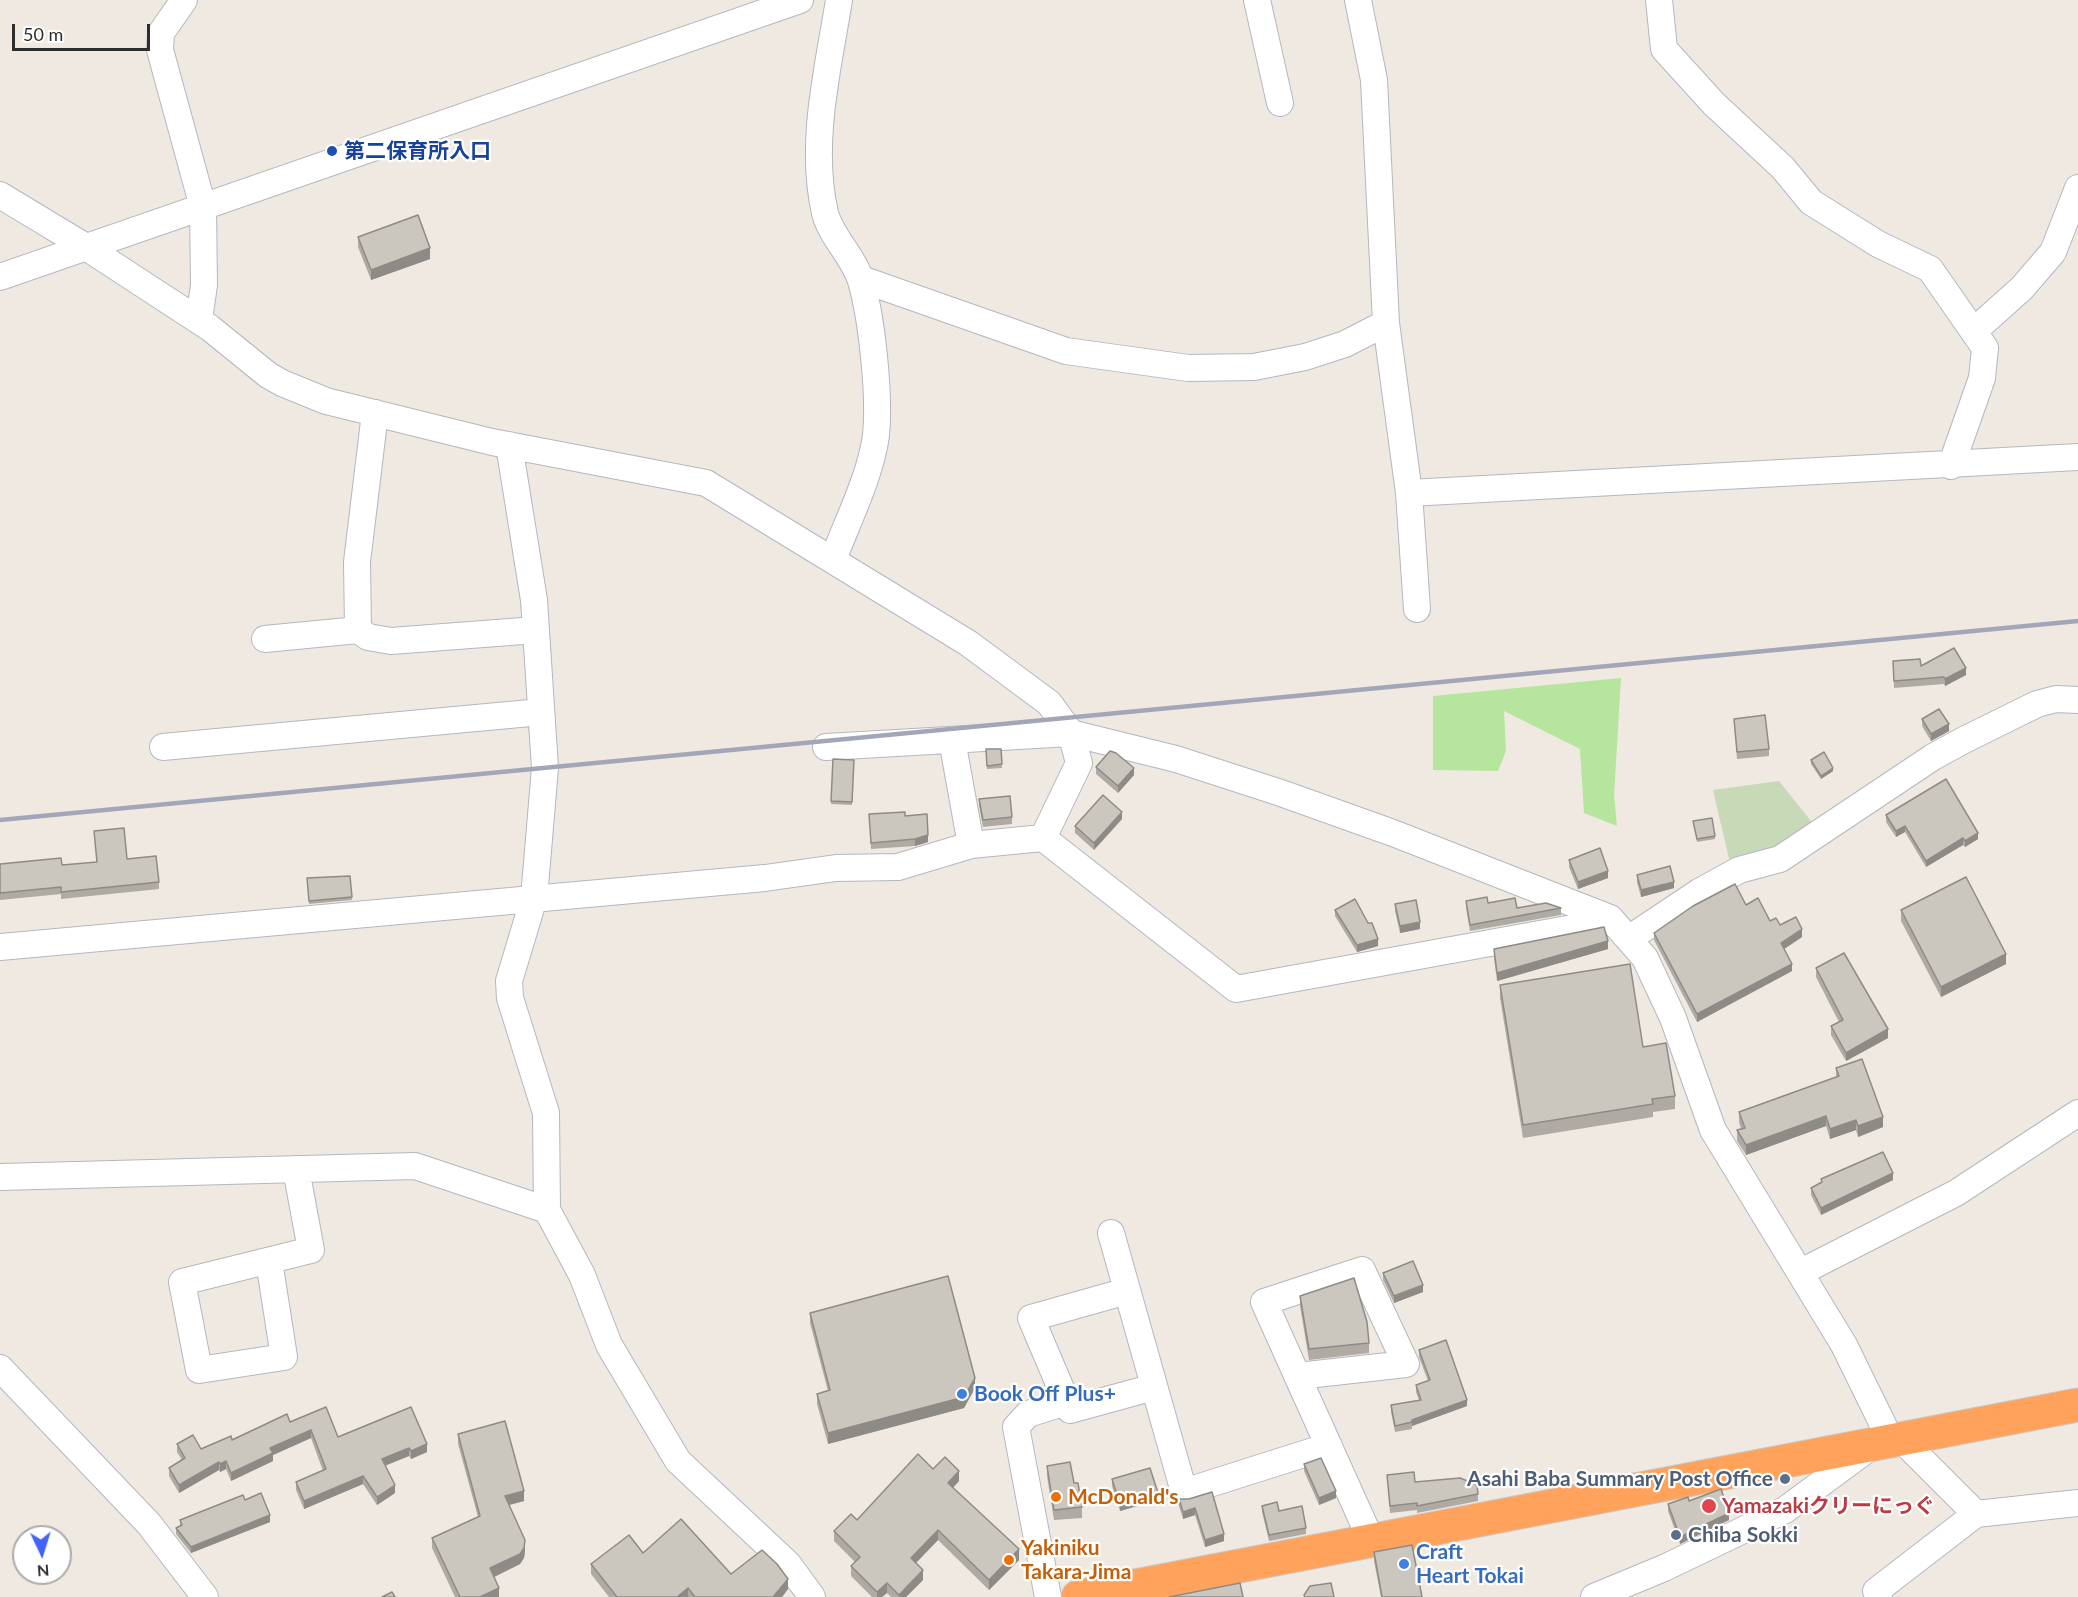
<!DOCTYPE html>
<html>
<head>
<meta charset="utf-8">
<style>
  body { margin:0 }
  #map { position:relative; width:2078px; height:1597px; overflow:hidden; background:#efe9e1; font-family:Lato,sans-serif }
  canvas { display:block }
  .north { position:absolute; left:12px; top:1525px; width:60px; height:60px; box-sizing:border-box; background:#fff; border:2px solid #ababab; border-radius:50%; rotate:176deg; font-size:16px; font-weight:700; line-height:24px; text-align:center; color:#2e2e2e }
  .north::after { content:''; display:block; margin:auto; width:21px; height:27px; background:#4264fb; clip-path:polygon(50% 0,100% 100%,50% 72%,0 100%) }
  .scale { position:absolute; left:12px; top:24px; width:138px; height:27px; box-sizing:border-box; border:3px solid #2e2e2e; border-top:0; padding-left:8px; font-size:18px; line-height:21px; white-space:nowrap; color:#2e2e2e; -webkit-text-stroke:4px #fff; paint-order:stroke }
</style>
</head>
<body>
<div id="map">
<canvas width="2078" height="1597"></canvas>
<div class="north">N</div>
<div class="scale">50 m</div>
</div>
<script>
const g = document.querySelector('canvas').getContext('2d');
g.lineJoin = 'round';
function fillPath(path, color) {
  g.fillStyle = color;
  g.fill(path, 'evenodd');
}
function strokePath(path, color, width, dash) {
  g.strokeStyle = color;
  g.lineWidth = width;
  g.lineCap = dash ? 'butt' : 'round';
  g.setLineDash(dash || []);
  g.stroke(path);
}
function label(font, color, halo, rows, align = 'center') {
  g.font = font + ' Lato,"Noto Sans JP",sans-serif';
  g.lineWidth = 4.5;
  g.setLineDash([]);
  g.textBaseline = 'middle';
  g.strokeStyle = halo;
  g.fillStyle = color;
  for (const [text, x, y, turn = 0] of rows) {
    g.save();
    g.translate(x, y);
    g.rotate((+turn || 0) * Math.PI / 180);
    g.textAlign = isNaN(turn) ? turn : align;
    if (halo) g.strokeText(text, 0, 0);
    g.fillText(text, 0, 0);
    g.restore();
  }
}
const green = new Path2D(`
  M1621 678 1614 796 1617 826 1584 813 1580 749 1504 711 1506 751 1498 771 1433 770V696Z`);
const cemetery = new Path2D(`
  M1779 781 1815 826 1779 853 1730 863 1713 790Z`);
const minor = new Path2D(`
  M184 0 161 33 160 50 203 207 204 285 199 320
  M1257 0 1280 103
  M1358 0 1374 80 1386 323 1409 493 1417 609
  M1659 0 1664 49 1714 104 1783 168 1811 202 1878 244 1930 269 1985 348 1982 378 1951 466
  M0 195 86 247 210 328 268 375 282 383 326 401 492 442 706 483 968 643 1049 703 1071 733 1079 763 1043 838
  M0 277 800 0
  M861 279 1066 351 1188 368 1254 367 1305 357 1345 344 1386 323
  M1974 331 2022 288 2053 252 2078 188
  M509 445 534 600 545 768 534 898 509 981 510 998 546 1113 547 1210 582 1275 609 1345 678 1461 788 1564 812 1597
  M1409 493 2078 457
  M833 560C847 522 871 475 876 435 880 396 872 319 861 281 854 257 831 237 825 213 809 143 828 69 839 0
  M358 630 357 562 375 413
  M265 639 358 630 368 637 391 641 536 630
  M952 740 971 845
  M163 747 541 712
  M826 747 1071 733 1176 759 1281 793 1393 833 1610 918 1645 958 1673 1018 1713 1130 1844 1345 1891 1441
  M1630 938 1699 892 1739 870 1780 859 1933 757 1964 740 2037 704 2056 699 2078 700
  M0 947 765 878 836 868 898 867 971 845 1043 838 1236 989 1584 926 1610 918
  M0 1177 415 1166 547 1210
  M1111 1233 1184 1492 1329 1446
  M269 1261 284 1357 199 1370 182 1282 311 1250 296 1169
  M1801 1272 1956 1193 2078 1113
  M1127 1291 1031 1318 1070 1410 1154 1387
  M0 1368 149 1524 205 1597
  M1298 1376 1406 1364 1362 1270 1264 1302 1371 1540
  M1901 1439 1976 1514 2078 1503
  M1048 1597 1016 1427 1028 1414 1066 1402
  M1594 1597 1664 1568 1785 1510 1873 1445
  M1879 1597 1876 1591 1976 1514`);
const highway = new Path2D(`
  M1078 1597 2078 1405`);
const rail = new Path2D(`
  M0 820 2078 621`);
const wall = new Path2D(`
  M358 237 430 259 371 280 358 247Z
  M1893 661 1921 666 1966 675 1945 686 1944 684 1894 688Z
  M1734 719 1769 749V756L1737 759Z
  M1922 719 1949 731 1931 741 1922 726Z
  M986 749H1001L1002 768 987 769Z
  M833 759 854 760 852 805 831 804Z
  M1811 760 1833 771 1821 779 1811 764Z
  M1096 767 1134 775 1118 793 1096 774Z
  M979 799 1012 817V824L983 827 979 806Z
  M869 814 905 816 928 842 915 846 871 849Z
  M1886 815 1978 839 1965 847 1963 845 1926 867 1905 832 1896 837 1886 822Z
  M1122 819 1094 850 1075 833V826Z
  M1693 821 1715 836V839L1697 842Z
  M94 831 127 859 159 882V889L61 899V894L0 900V864L62 865 97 862Z
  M1569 860 1608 878 1578 889 1569 867Z
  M1637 875 1674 888 1641 897 1637 882Z
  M350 876 352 900 309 904 307 878Z
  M1466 901 1488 903 1517 908H1561V915L1470 931 1466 908Z
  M1395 904 1420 929 1400 933 1395 911Z
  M1746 905 1770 921 1802 937 1784 949 1792 971 1697 1022 1654 940V933Z
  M1335 910 1378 946 1357 952 1335 916Z
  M1901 910 2006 964 1941 997 1901 921Z
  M1494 949H1608L1497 981 1494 958Z
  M1816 968 1888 1038 1846 1061 1831 1035V1026L1839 1022 1816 977Z
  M1500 985 1643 1047 1675 1096V1109L1653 1112V1117L1523 1138 1500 998Z
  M1836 1068 1883 1127 1858 1137 1856 1130 1830 1139 1826 1126 1746 1155 1737 1141V1130L1741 1129 1739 1122V1112L1836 1077Z
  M1821 1179 1893 1180 1821 1215 1811 1195V1188L1821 1182Z
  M1383 1273 1423 1292 1394 1303 1383 1280Z
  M1300 1296 1369 1343V1353L1309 1360 1300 1306Z
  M810 1313 975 1388 964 1408 828 1444 817 1404V1394L828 1391 810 1323Z
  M1419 1350 1467 1406 1412 1426V1429L1395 1432 1391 1412V1405L1419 1400 1416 1392V1385L1428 1381 1419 1357Z
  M411 1407 427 1452 411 1459 409 1456 386 1465 395 1493 377 1505 363 1484 304 1509 296 1490V1482L323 1471 311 1438 273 1455V1461L231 1481 226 1469 220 1472 219 1470 179 1493 169 1476V1468L182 1460 177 1452V1444L201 1449 290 1422 338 1437Z
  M458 1434 524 1501 509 1505 525 1550 524 1558 520 1564 494 1577 499 1597H455L432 1548V1538L478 1517 458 1444Z
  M1304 1464 1336 1498 1319 1505 1304 1471Z
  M1047 1466 1074 1483 1082 1507V1518L1054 1520 1047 1476Z
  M933 1469 959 1481 953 1488 1019 1560 989 1590 938 1540 916 1563 923 1580 906 1597H891L887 1593 882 1597H872L851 1576V1566L855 1562 834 1541V1531L857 1520Z
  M1387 1475 1415 1482 1478 1494V1501L1417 1513V1510L1390 1513Z
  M1112 1479 1158 1500 1120 1511 1112 1486Z
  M1179 1499H1189L1224 1541 1205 1547 1195 1515 1183 1519 1179 1506Z
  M245 1500 270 1522 191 1553 176 1534V1528L180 1526V1520Z
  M1689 1501 1729 1520 1680 1544 1668 1511V1504Z
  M1262 1506 1279 1511 1306 1528V1534L1269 1541 1262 1512Z
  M1374 1552 1422 1597H1381L1374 1561Z
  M643 1553 731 1574 788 1589 782 1597H609L591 1574V1564Z`);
const shadedWall = new Path2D(`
  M430 248V259L371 280V270Z
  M1966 668V675L1945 686V679Z
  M1949 724V731L1931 741V734Z
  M1134 768V775L1118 793V786Z
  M1833 768V771L1821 779V776Z
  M1122 812V819L1094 850V843Z
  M1905 826V832L1896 837V831Z
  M1978 833V839L1965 847V841Z
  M928 835V842L915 846V839Z
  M1963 838V845L1926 867V861Z
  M1608 871V878L1578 889V882Z
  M1674 882V888L1641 897V890Z
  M1420 922V929L1400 933V926Z
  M1802 929V937L1781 951V943Z
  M1378 939V946L1357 952V945Z
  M1608 941V949L1497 981V973Z
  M2006 954V964L1941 997V987Z
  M1792 964V971L1697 1022V1014Z
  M1888 1029V1038L1846 1061V1053Z
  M1826 1116V1126L1746 1155V1145Z
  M1883 1117V1127L1858 1137V1126Z
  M1856 1120V1130L1830 1139V1129Z
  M1893 1173V1180L1821 1215V1208Z
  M1423 1285V1292L1394 1303V1296Z
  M975 1378V1388L964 1408 828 1444V1433Z
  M1467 1400V1406L1412 1426V1420Z
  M311 1430V1438L273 1455V1461L231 1481V1473L270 1448Z
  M427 1444V1452L411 1459V1451Z
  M409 1448V1456L382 1467V1459Z
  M226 1461V1469L220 1472V1464Z
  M219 1462V1470L179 1493V1485Z
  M959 1471V1481L948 1493V1483Z
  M363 1476V1484L304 1509V1501Z
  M395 1485V1493L377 1505V1497Z
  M524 1491V1501L505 1506V1496Z
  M1336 1491V1498L1319 1505V1498Z
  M1158 1493V1500L1120 1511V1504Z
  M1195 1508V1515L1183 1519V1512Z
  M1729 1513V1520L1680 1544V1537Z
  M270 1515V1522L191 1553V1547Z
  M938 1530V1540L911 1568V1558Z
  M1224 1534V1541L1205 1547V1540Z
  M525 1540V1550L524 1558 520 1564 490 1579V1568Z
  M1019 1549V1560L989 1590V1580Z
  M923 1570V1580L906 1597H899V1595Z
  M788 1579V1589L782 1597H773Z
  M887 1583V1593L882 1597H877V1592Z
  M499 1588V1597H480Z
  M688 1588V1597H677Z`);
const building = new Path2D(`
  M418 215 430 248 371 270 358 237Z
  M1954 648 1966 668 1945 679 1944 677 1894 681 1893 661 1920 659 1921 666Z
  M1939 709 1949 724 1931 734 1922 719Z
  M1765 715 1769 749 1737 752 1734 719Z
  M986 749H1001L1002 764 987 766Z
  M1110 751 1116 753 1134 768 1118 786 1096 767Z
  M1824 752 1833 768 1821 776 1811 760Z
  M833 759 854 760 852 802 831 801Z
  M1946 779 1978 833 1965 841 1963 838 1926 861 1905 826 1896 831 1886 815Z
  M1103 795 1122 812 1094 843 1075 826Z
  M1010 796 1012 817 983 820 979 799Z
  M905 812V816L927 814 928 835 915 839 871 843 869 814Z
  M1712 818 1715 836 1697 839 1693 821Z
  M124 828 127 859 156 856 159 882 61 892V887L0 893V864L61 858 62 865 97 862 94 831Z
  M1600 848 1608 871 1578 882 1569 860Z
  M1670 866 1674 882 1641 890 1637 875Z
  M350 876 352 897 309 901 307 878Z
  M1966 877 2006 954 1941 987 1901 910Z
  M1735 884 1746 905 1758 898 1770 921 1776 918 1780 925 1796 917 1802 929 1781 943 1792 964 1697 1014 1654 933 1693 906Z
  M1487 897 1488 903 1515 898 1517 908 1546 903 1561 908 1470 925 1466 901Z
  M1355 899 1368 923H1372L1378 939 1357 945 1335 910Z
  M1416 900 1420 922 1400 926 1395 904Z
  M1604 927 1608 941 1497 973 1494 949Z
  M1844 953 1888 1029 1846 1053 1831 1026 1843 1020 1816 968Z
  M1630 964 1643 1047 1666 1043 1675 1096 1652 1099 1653 1104 1523 1125 1500 985Z
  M1862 1059 1883 1117 1858 1126 1856 1120 1830 1129 1826 1116 1746 1145 1737 1130 1745 1128 1739 1112 1839 1076 1836 1068Z
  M1883 1152 1893 1173 1821 1208 1811 1188 1822 1182 1821 1179Z
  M1413 1261 1423 1285 1394 1296 1383 1273Z
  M948 1276 975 1378 964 1397 828 1433 817 1394 830 1390 810 1313Z
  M1354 1278 1367 1322 1369 1343 1309 1349 1300 1296Z
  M1446 1340 1467 1400 1412 1420V1422L1395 1426 1391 1405 1421 1400 1416 1385 1430 1380 1419 1350Z
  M326 1407 338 1437 411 1407 427 1444 411 1451 409 1448 382 1459 395 1485 377 1497 363 1476 304 1501 296 1482 326 1469 311 1430 270 1448 273 1453 231 1473 226 1461 220 1464 219 1462 179 1485 169 1468 185 1458 177 1444 193 1435 201 1449 231 1436 232 1440 287 1414 290 1422Z
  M505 1421 524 1491 505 1496 525 1540 524 1548 520 1554 490 1568 499 1588 480 1597H460L432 1538 480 1516 458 1434Z
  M918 1454 933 1469 945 1457 959 1471 948 1483 1019 1549 989 1580 938 1530 911 1558 923 1570 899 1595 887 1583 877 1592 851 1566 860 1557 834 1531 851 1514 857 1520Z
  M1321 1458 1336 1491 1319 1498 1304 1464Z
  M1070 1462 1074 1483H1078L1082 1507 1054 1510 1047 1466Z
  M1150 1468 1158 1493 1120 1504 1112 1479Z
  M1414 1472 1415 1482 1460 1478 1477 1485 1478 1494 1417 1506V1503L1390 1506 1387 1475Z
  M1721 1489 1729 1513 1680 1537 1668 1504 1688 1497 1689 1501Z
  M1212 1492 1224 1534 1205 1540 1195 1508 1183 1512 1179 1499H1189Z
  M261 1493 270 1515 191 1547 176 1528 182 1525 180 1520 243 1495 245 1500Z
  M1277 1502 1279 1511 1302 1506 1306 1528 1269 1535 1262 1506Z
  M681 1519 731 1574 762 1550 777 1564 788 1579 773 1597H695L688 1588 677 1597H617L591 1564 629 1535 643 1553Z
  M1412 1545 1422 1597H1382L1374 1552Z
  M1240 1583 1243 1597H1169Z
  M1331 1583 1334 1597H1305L1304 1595 1310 1586Z
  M392 1592 395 1597H382Z`);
const markers = [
  [332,151,6,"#1a4fb4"],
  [962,1394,6,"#3f7fe0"],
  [1785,1479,6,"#5c6f8a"],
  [1056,1497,6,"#e8710a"],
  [1709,1506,8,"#e0444e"],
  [1676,1535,6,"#5c6f8a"],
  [1009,1560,6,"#e8710a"],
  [1404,1564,6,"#3f7fe0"]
];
const transitNames = [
  ["第二保育所入口",344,151]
];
const shopNames = [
  ["Book Off Plus+",974,1394],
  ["Craft",1416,1552],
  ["Heart Tokai",1416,1576]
];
const serviceNames = [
  ["Asahi Baba Summary Post Office",1773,1479],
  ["Chiba Sokki",1688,1535,"left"]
];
const foodNames = [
  ["McDonald's",1068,1497],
  ["Yakiniku",1021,1548],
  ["Takara-Jima",1021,1572]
];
const healthNames = [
  ["Yamazakiクリーにっぐ",1722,1506]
];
fillPath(green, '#b6e59e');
fillPath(cemetery, '#c8d9b8');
strokePath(minor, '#b4b7c1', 28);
strokePath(highway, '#c9c9c9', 35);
strokePath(minor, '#fff', 26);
strokePath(highway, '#ffa35c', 33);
strokePath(rail, '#a3a6b8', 4.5);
fillPath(wall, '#afaba4');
fillPath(shadedWall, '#8e8b86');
fillPath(building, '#cbc7bf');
strokePath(building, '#8e8b86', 1.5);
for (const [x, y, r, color] of markers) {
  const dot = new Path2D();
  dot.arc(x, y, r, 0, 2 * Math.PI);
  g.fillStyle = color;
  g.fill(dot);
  strokePath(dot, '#fff', 2);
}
label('bold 21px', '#164399', '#fff', transitNames, 'left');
label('bold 21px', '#366cbe', '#fff', shopNames, 'left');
label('bold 21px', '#4e5e75', '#fff', serviceNames, 'right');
label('bold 21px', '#c56008', '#fff', foodNames, 'left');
label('bold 21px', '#be3a42', '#fff', healthNames, 'left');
</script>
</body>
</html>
